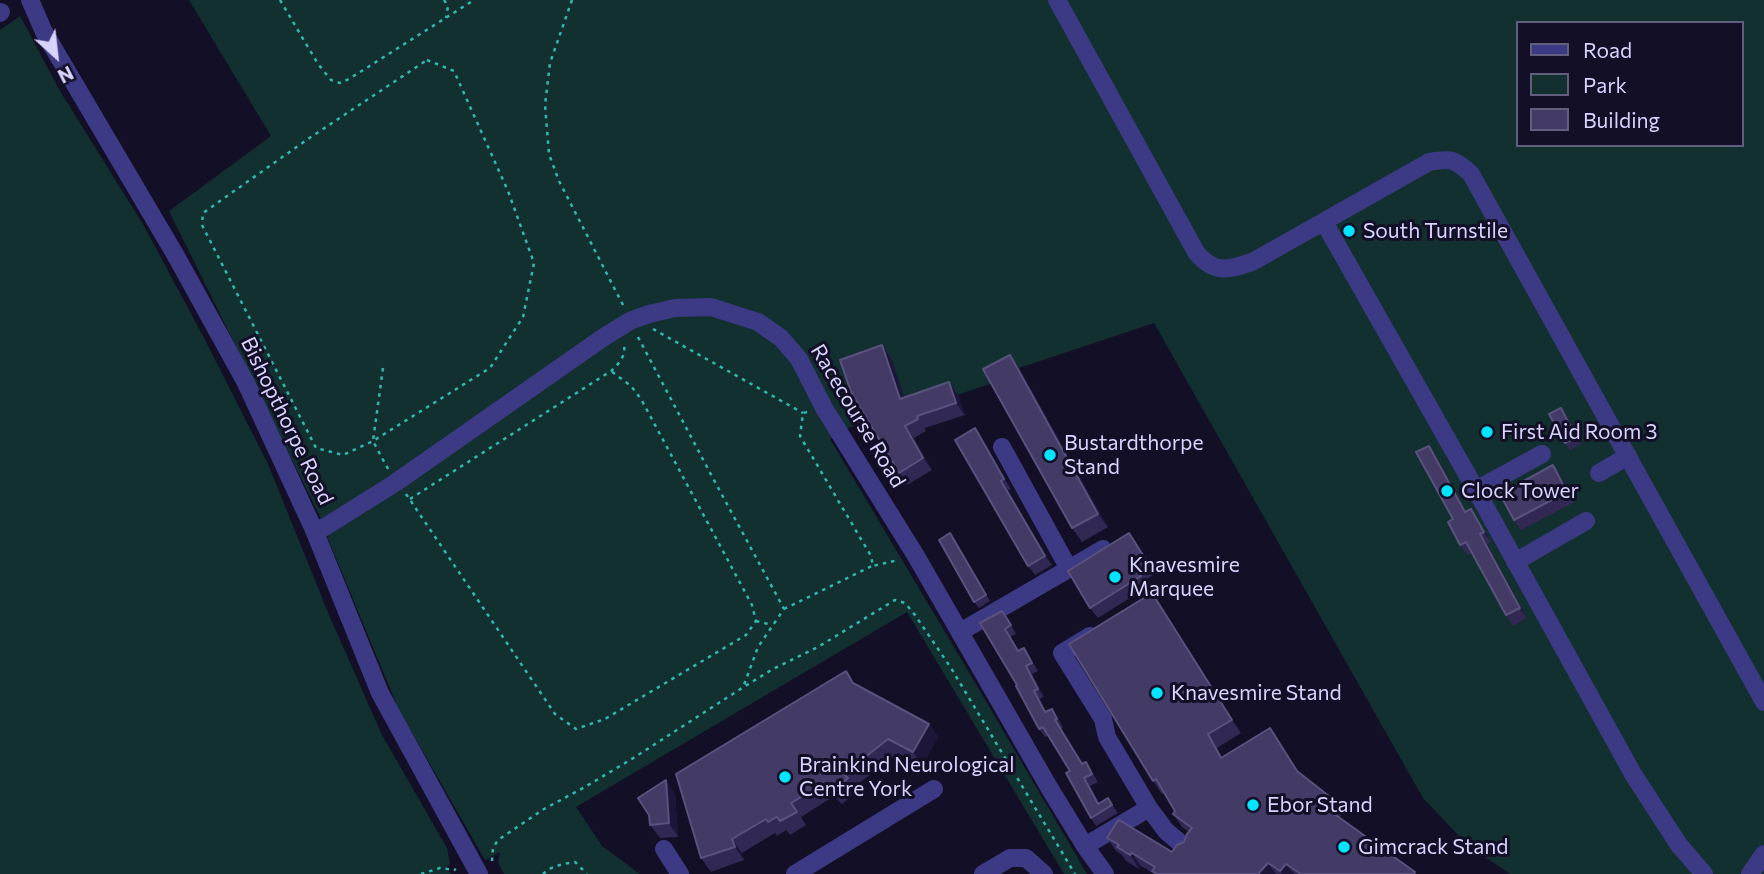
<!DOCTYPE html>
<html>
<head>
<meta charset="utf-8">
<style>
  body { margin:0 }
  #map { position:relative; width:1764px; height:874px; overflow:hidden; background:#130f26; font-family:Commissioner,sans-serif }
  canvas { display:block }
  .legend { position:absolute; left:1516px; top:21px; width:228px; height:126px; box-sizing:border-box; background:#130f26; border:2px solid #625e7d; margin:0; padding:9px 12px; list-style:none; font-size:21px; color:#d9d4ff }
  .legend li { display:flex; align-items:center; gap:14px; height:35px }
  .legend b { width:35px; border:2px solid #625e7d }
  .north { position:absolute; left:21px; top:21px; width:70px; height:70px; -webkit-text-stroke:5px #130f26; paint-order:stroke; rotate:153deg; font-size:19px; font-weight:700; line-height:28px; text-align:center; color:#d9d4ff }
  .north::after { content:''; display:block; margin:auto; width:24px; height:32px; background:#d9d4ff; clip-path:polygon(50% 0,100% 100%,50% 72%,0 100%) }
</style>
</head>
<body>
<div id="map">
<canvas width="1764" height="874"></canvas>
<ul class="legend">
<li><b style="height:9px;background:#3d3a85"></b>Road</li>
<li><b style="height:19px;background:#12302f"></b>Park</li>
<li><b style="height:19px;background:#433a66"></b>Building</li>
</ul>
<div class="north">N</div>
</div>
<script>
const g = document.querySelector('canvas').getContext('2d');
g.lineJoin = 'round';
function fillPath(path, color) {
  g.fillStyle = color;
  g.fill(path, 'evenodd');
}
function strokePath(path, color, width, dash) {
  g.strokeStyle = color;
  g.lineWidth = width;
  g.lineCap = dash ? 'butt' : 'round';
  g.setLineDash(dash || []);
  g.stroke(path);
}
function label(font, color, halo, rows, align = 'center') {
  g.font = font + ' Commissioner,sans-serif';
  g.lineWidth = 6;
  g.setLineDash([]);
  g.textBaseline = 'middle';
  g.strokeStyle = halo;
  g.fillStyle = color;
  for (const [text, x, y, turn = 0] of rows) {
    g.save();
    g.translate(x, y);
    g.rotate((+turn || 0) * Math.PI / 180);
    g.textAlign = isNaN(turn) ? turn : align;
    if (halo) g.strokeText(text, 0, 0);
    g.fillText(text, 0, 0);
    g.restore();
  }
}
const green = new Path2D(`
  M189 0H1764V874H1510L1488 859 1461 838 1423 798 1154 323 1019 368 993 383 894 416 848 372 865 423 848 428 830 439 970 674 1087 874H1064L907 612 576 807 602 846 640 874H504L498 862 500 852 485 860 399 710 328 539 325 527 169 211 271 136ZM1517 23H1741V145H1517Z
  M20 16 60 91 144 226 203 336 268 464 329 615 382 735 447 848 450 864 445 869 452 874H0V30Z`);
const path = new Path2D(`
  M280 0 318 64 331 80 340 83 349 79 474 0
  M444 0 448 6 446 18
  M572 0 550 63 545 105 549 154 559 181 623 305
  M427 60 454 71 508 191 534 263 523 317 490 368 373 441 343 455 316 448 202 225 203 213 308 139Z
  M653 329 803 413
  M638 337 715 482 784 609 758 647 744 685
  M383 368 373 441 388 469
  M807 412 803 413 800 436 871 556 873 566 898 560
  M406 494 555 714 576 729 605 719 746 635 756 621 752 605 641 399 631 386 611 371
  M410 499 611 371C619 364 626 356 624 345
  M784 609 872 566
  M756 621 772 625
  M492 861 493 848 498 840 544 809 585 787 635 757 742 688 773 669 818 647 895 600 905 603 915 615 951 668 1075 874
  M421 874 440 868 454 870 456 869
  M543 874C551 866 563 864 575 862L587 874`);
const minor = new Path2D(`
  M30 0 44 32 176 256 246 383 314 530 380 693 479 874
  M1057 0 1196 252C1214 275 1230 270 1254 261L1429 162C1451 158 1455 159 1471 174L1764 702
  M0 13 1 12
  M1324 222 1476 490 1633 774 1679 845 1704 874
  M1002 447 1069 569
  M1599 473 1628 456
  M1476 490 1542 454
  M314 530 325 527 395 483 604 337 630 321 649 314 675 308 711 307 758 322 781 338 799 359 824 408 916 556 1050 789 1085 846 1105 874
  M1515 562 1586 521
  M960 632 1103 549
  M1090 636 1062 653 1103 719 1107 737 1149 808 1166 831 1185 847
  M1085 846 1149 808
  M664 849 680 874
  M795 874 934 789
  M983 874 1010 858H1026L1044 874
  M1750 874 1764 854`);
const wall = new Path2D(`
  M882 345 891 358 904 398 949 382 958 395 965 415 925 428 926 431 914 438 932 470 907 485 899 473Z
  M1010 355 1019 368 1108 527 1082 542 1072 528Z
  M1566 415 1581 444 1570 450 1565 443Z
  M975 428 982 438 1011 489 1008 490 1052 565 1035 575 1028 566Z
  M1429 446 1436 456 1466 512 1478 520 1491 542 1487 544 1527 618 1513 626 1506 615 1472 553 1467 555 1460 545 1453 519Z
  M1560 475 1575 502 1521 530 1514 520Z
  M1129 533 1155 574 1145 580 1149 586 1098 618 1090 608Z
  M954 540 990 601 979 608 974 602Z
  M1152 593 1241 733 1217 748 1222 757 1270 728 1299 773 1334 800 1343 813 1339 817 1416 874H1154L1141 866 1139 869 1126 861 1122 855 1116 851 1107 838 1172 852 1184 842 1189 832 1182 827 1173 814 1175 811 1164 792 1162 794 1153 781Z
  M1008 619 1016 634 1010 637 1018 651 1029 656 1038 671 1032 674 1044 697 1039 699 1046 712 1057 717 1063 727 1061 729 1082 764 1086 762 1091 770 1098 782 1090 786 1099 803 1108 798 1118 813 1096 826 1091 818 1070 771 1048 736 1045 737 1039 729 1017 685 980 623Z
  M855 684 929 724 938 737 922 766 898 753 854 787 857 791 842 804 834 796 801 817 806 825 790 835 786 830 777 836 775 833 742 853 744 860 711 872 701 858Z
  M675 794 678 837 660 838 650 825Z`);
const shadedWall = new Path2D(`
  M882 345 891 358 909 411 900 399Z
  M1010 355 1019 368 1108 527 1098 514Z
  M949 382 958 395 965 415 956 403Z
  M1561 408 1566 415 1581 444 1576 437Z
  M905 426 914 438 932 470 923 458Z
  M975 428 982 438 1011 489 1004 479Z
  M1429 446 1436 456 1472 523 1465 512Z
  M1553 465 1560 475 1575 502 1567 492Z
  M1001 481 1008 490 1052 565 1045 556Z
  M1471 509 1478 520 1491 542 1484 532Z
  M1480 534 1487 544 1527 618 1520 608Z
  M1152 593 1161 606 1241 733 1232 720Z
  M1026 666 1032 674 1044 697 1038 689Z
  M929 724 938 737 922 766 913 752Z
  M666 780 675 794 678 837 669 823Z
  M732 839 742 853 744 860 735 847Z
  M1132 853 1141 866 1139 869 1130 855Z
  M1268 863 1276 874H1258Z
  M1286 864 1294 874H1282L1280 871Z`);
const building = new Path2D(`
  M882 345 900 399 949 382 956 403 917 416 918 419 905 426 923 458 899 473 851 392 840 360Z
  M1010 355 1098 514 1072 528 983 369Z
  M1561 408 1576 437 1565 443 1549 414Z
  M975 428 1004 479 1001 481 1045 556 1028 566 955 440Z
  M1429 446 1465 512 1471 509 1484 532 1480 534 1520 608 1506 615 1466 542 1460 545 1448 522 1453 519 1416 452Z
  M1553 465 1567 492 1514 520 1500 494Z
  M950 533 986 595 974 602 939 540Z
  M1129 533 1148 563 1138 570 1141 576 1090 608 1068 571Z
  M1152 593 1232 720 1208 734 1221 758 1270 728 1297 771 1334 800 1326 808 1415 872 1414 874H1301L1286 864 1280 871 1268 863 1258 874H1157L1152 871 1155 867 1132 853 1130 855 1117 847 1119 845 1107 838 1117 822 1119 820 1172 852 1177 845 1184 842 1187 834 1192 828 1173 814 1175 811 1156 779 1153 781 1069 644Z
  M1002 611 1011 625 1005 629 1018 651 1024 648 1032 663 1026 666 1038 689 1034 691 1045 712 1052 709 1057 719 1055 720 1082 764 1086 762 1092 774 1084 778 1098 804 1108 798 1112 805 1091 818 1066 773 1070 771 1043 727 1039 729 1016 686 1017 685 980 623Z
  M846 671 853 683 929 724 913 752 888 739 844 774 848 778 833 791 824 783 791 803 797 812 780 821 777 817 768 822 766 819 732 839 735 847 701 858 676 774Z
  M666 780 669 823 650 825 649 815 638 798Z`);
const markers = [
  [1349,231,7,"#00e5ff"],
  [1487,432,7,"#00e5ff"],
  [1050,455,7,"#00e5ff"],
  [1447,491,7,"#00e5ff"],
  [1115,577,7,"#00e5ff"],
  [1157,693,7,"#00e5ff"],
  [785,777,7,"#00e5ff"],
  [1253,805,7,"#00e5ff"],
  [1344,847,7,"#00e5ff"]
];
const poiNames = [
  ["South Turnstile",1363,231],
  ["First Aid Room 3",1501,432],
  ["Bustardthorpe",1064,443],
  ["Stand",1064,467],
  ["Clock Tower",1461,491],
  ["Knavesmire",1129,565],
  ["Marquee",1129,589],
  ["Knavesmire Stand",1171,693],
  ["Brainkind Neurological",799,765],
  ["Centre York",799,789],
  ["Ebor Stand",1267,805],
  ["Gimcrack Stand",1358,847]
];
const streetNames = [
  ["Racecourse Road",858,416,59],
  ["Bishopthorpe Road",287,421,64]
];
fillPath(green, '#12302f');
strokePath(path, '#2fb8b0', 2.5, [3.5, 5]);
strokePath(minor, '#3d3a85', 18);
fillPath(wall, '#312854');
fillPath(shadedWall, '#1d163a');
fillPath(building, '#433a66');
strokePath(building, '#5a527e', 2);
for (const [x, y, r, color] of markers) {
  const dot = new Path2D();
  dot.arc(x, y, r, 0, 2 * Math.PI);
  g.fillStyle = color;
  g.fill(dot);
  strokePath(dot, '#130f26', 2.5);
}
label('21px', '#d9d4ff', '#130f26', poiNames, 'left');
label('21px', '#d9d4ff', '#130f26', streetNames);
</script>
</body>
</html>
